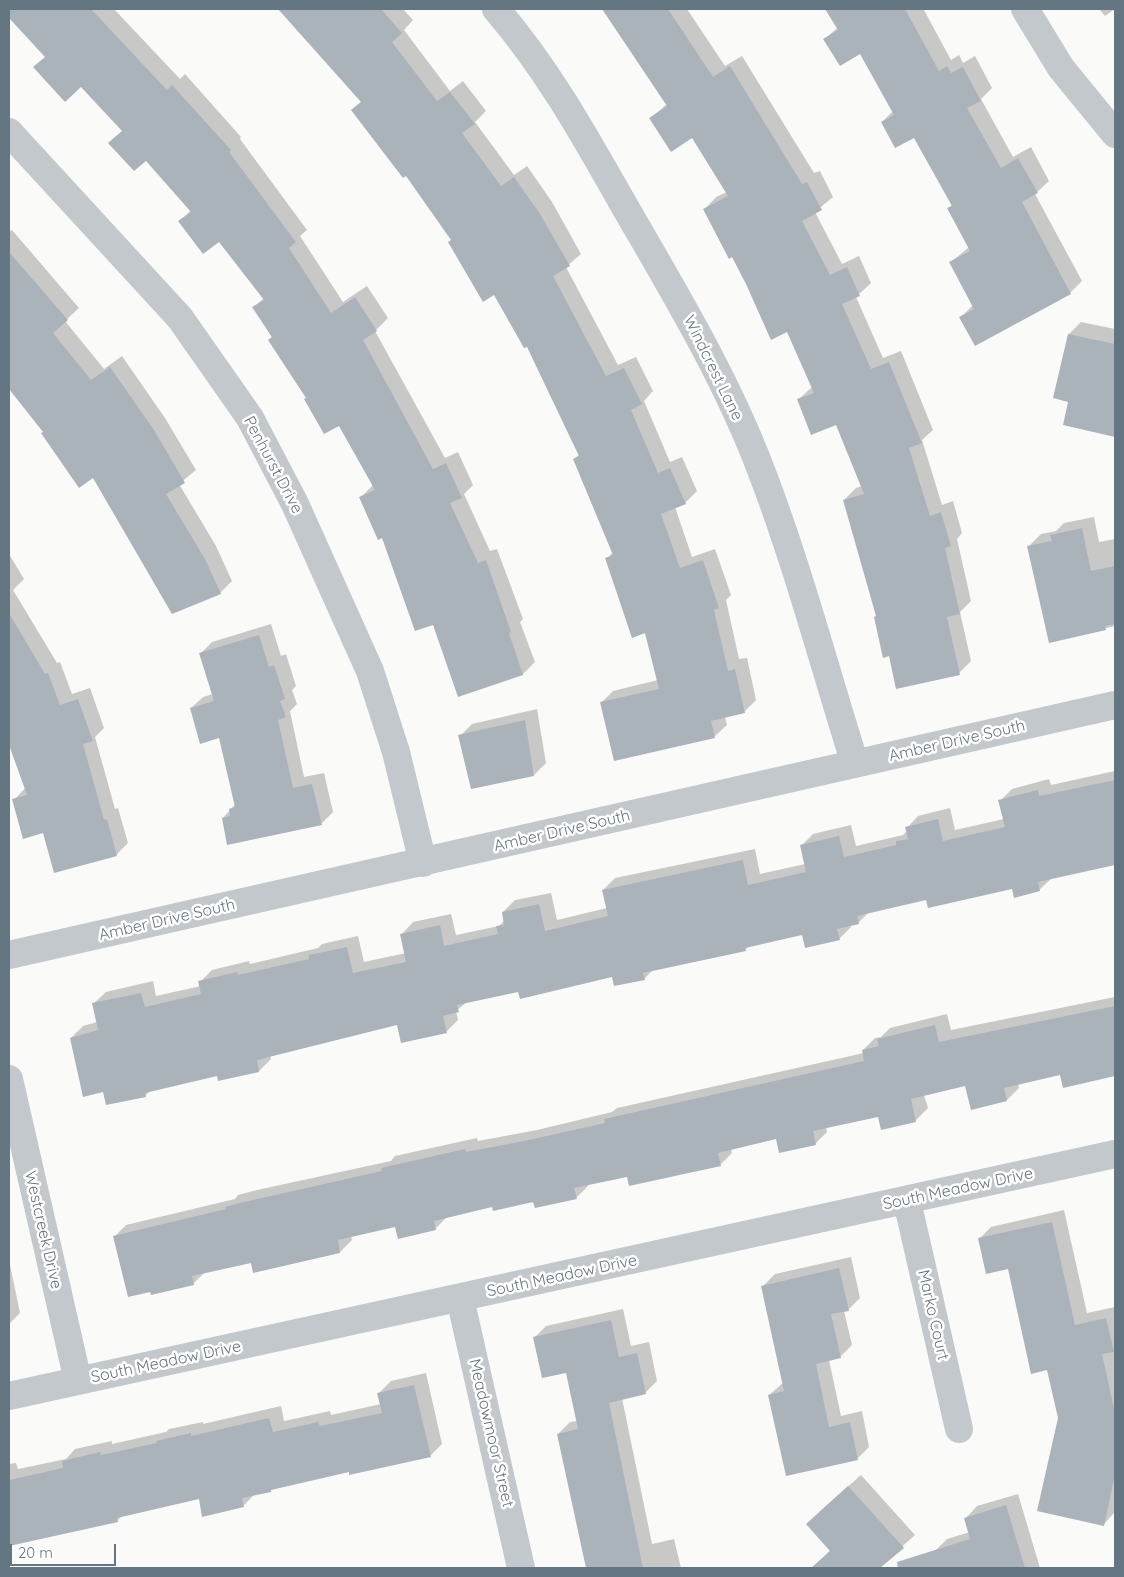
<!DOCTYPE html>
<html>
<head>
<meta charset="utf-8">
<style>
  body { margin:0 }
  #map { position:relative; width:1124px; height:1577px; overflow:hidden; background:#fafaf8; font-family:Quicksand,sans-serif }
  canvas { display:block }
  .frame { position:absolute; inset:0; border:10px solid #657683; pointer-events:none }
  .scale { position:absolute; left:10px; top:1544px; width:106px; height:22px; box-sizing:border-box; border:2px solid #657683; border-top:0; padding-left:6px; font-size:15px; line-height:18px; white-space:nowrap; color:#657683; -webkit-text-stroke:4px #fff; paint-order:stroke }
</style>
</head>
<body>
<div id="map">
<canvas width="1124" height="1577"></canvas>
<div class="frame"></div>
<div class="scale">20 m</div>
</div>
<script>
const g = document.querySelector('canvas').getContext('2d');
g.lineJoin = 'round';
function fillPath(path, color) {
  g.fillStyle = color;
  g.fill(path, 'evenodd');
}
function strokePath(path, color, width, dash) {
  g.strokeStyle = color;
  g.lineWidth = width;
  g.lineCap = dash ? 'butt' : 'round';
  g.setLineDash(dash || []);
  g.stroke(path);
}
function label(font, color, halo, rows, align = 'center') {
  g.font = font + ' Quicksand,sans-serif';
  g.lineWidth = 5;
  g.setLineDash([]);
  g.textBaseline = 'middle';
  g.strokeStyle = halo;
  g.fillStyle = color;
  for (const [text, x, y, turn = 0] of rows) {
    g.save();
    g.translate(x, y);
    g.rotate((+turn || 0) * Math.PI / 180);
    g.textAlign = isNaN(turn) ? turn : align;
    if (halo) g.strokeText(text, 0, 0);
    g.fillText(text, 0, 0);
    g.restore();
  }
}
const shadow = new Path2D(`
  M9 9H114L180 79 185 74 241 137 240 139 307 230 300 236 343 302 367 286 388 318 375 331 445 458 458 452 473 485 464 494 490 551 497 549 523 619 520 622 535 662 523 674 459 695 434 624 361 497 373 485 339 424 307 398 254 307 264 298 220 240 180 221 191 210 123 130 81 85 46 56 9 16Z
  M290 9H403L413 20 404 30 450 91 463 81 486 111 475 122 514 175 527 166 552 202 581 254 566 267 618 365 636 357 653 391 644 401 670 462 682 457 697 491 685 503 675 507 692 557 715 549 731 595 726 600 739 659 747 658 756 700 744 712 725 717 727 725 715 736 615 760 601 703 613 691 658 680 646 632 607 559 613 552 574 459 580 454 528 345 494 294 406 174 352 110 362 101Z
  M605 9H687L725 66 742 56 814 173 820 171 833 197 815 212 842 264 859 256 871 283 856 297 883 358 901 351 933 430 922 440 942 505 953 501 962 533 957 539 971 601 960 612 971 661 959 673 890 655 844 500 856 488 862 486 837 423 798 400 812 387 788 331 747 283 705 209 716 197 727 192 692 136 651 118 667 104Z
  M826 9H927L924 10 951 60 959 55 963 63 975 56 992 88 981 99 1013 157 1031 147 1049 181 1035 194 1082 281 1070 293 975 344 961 317 973 305 951 262 969 247 948 209 952 205 915 136 882 122 893 111 860 52 824 40 838 27Z
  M1099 9H1115L1105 16Z
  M12 230 79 308 65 321 104 369 122 356 165 418 196 470 179 484 216 546 232 581 220 593 45 431 9 387V232Z
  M1081 322 1115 329V436L1064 424 1070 401 1055 397 1069 334Z
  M1094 517 1099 542 1115 539V626L1050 642 1029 546 1041 534 1056 531 1064 523Z
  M9 554 24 579 13 590 57 663 60 662 72 694 90 688 104 728 95 737 115 809 118 808 128 843 116 855 44 831 14 800 26 787 9 741Z
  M271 624 281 656 286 654 296 686 292 690 297 704 290 711 304 777 324 773 333 812 321 824 223 818 235 804 220 736 191 708 203 697 213 694 200 654 212 642Z
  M537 709 546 763 534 775 460 736 472 724Z
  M1115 771V864L1052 878 1039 890 1013 887 927 898 869 912 858 923 850 925 851 927 839 939 803 933 749 946 745 950 653 970 644 979 613 976 519 990 468 1001 456 1011 458 1020 446 1032 398 1023 270 1056 271 1059 259 1071 218 1075 151 1090 145 1096 104 1091 71 1038 83 1026 97 1022 94 1003 106 992 153 981 156 996 201 986 200 982 212 970 249 961 250 964 318 948 322 944 358 936 364 962 406 953 402 934 413 922 451 914 456 935 499 926 505 920 503 912 515 900 551 893 557 920 607 908 603 890 615 878 755 849 760 874 805 864 801 846 813 834 851 825 856 846 903 835 907 831V828L918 816 950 808 955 830 1004 819 1000 801 1012 789 1049 779 1051 785Z
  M1115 997V1075L1064 1086 1061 1073 1018 1083 1019 1088 1007 1100 972 1108 966 1084 924 1095 928 1108 916 1120 879 1116 826 1127 827 1132 815 1144 777 1138 731 1148 732 1153 720 1165 628 1175 588 1184V1186L576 1198 493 1206 448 1216 435 1229 396 1226 351 1236 352 1240 340 1252 254 1271 252 1261 205 1272 194 1283 152 1294 114 1237 126 1225 235 1199 238 1195 257 1190 391 1161 395 1156 477 1138 478 1141 537 1130 612 1112 617 1108 864 1053 863 1050 875 1038 881 1037 890 1028 947 1014 951 1030Z
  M1064 1210 1087 1313 1115 1307V1512L1103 1525 1059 1418 1048 1368 1009 1268 979 1239 991 1227Z
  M851 1257 860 1298 848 1310 844 1311 852 1345 840 1357 829 1360 841 1416 862 1411 869 1447 857 1459 769 1395 784 1382 763 1286 775 1274Z
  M9 1260 20 1313 9 1324Z
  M623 1309 631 1346 649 1342 657 1381 645 1393 622 1398 652 1544 674 1539 681 1568H588L558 1434 570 1422 577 1421 567 1371 534 1338 546 1326Z
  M426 1373 442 1444 430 1456 349 1470 273 1488 255 1494 243 1506 199 1497 123 1515 117 1521 9 1545V1464L16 1463 18 1469 66 1459 75 1449 112 1441V1444L166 1432 169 1429 203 1422V1424L281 1406 284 1421 330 1411 331 1415 381 1404 379 1393 391 1381Z
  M861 1475 915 1535 878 1568H812L831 1550 819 1512Z
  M1018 1494 1040 1568H940L935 1551 947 1539 970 1532 966 1518 977 1506Z`);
const building = new Path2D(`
  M9 9H91L167 90 172 85 231 150 229 152 296 242 289 248 331 313 355 297 377 331 363 340 433 469 446 463 462 498 450 503 478 563 486 560 511 632 509 633 523 675 458 697 433 625 415 631 382 538 378 540 359 497 375 490 339 426 324 434 304 399 306 398 268 340 272 337 252 307 264 300 219 242 203 254 178 221 191 212 146 161 134 171 108 143 122 131 81 87 65 102 33 67 45 57 9 18Z
  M278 9H381L402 33 392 42 437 101 450 92 475 124 462 133 501 186 514 177 540 214 570 266 553 276 606 376 624 368 642 404 631 410 658 473 670 468 686 504 661 514 680 568 703 560 719 608 714 610 728 671 735 669 745 713 711 721 715 738 614 761 600 702 659 689 645 633 632 638 605 558 613 555 573 459 579 456 527 347 524 348 494 295 483 302 448 242 451 240 406 176 403 178 351 110 361 102Z
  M602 9H668L713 77 730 66 802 184 807 182 822 210 802 221 830 275 847 267 860 296 842 304 871 369 889 362 922 443 909 448 930 516 941 512 951 546 945 548 960 614 947 617 960 675 896 689 889 656 883 658 874 617 876 616 843 500 864 494 836 425 811 435 797 399 814 393 787 332 771 340 746 284 732 257 729 259 703 209 728 196 692 138 671 152 649 118 667 106Z
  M825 9H905L939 71 947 66 951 73 963 67 981 101 967 108 1001 168 1018 158 1038 193 1022 202 1071 294 975 346 959 317 974 309 949 262 970 251 947 208 952 206 914 138 895 148 881 122 894 115 860 54 840 66 823 39 838 30Z
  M9 252 68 320 53 333 91 380 110 367 154 430 185 483 166 494 205 559 221 594 172 614 93 478 79 488 41 433 43 432 9 389Z
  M1068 334 1115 344V437L1063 425 1068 402 1053 398Z
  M1082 528 1091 571 1115 566V624L1105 626 1106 630 1049 643 1027 546 1052 541 1050 535Z
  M9 613 45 674 48 673 60 705 78 699 93 741 83 744 104 820 107 819 117 856 54 873 43 833 23 839 12 799 27 795 9 745Z
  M259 635 269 667 274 665 285 699 280 701 286 717 278 720 293 788 312 784 322 825 227 845 222 818 230 816 229 809 235 807 219 738 200 744 190 708 214 701 199 653Z
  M525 720 534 776 471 789 458 735Z
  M1115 780V865L1038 882 1040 891 1014 898 1012 889 928 908 926 900 857 916 859 924 837 929 840 940 805 948 802 935 745 948 746 951 643 973 645 980 614 986 612 977 520 999 518 992 457 1005 459 1012 443 1016 447 1033 401 1043 397 1025 257 1060 259 1072 218 1081 217 1076 145 1093 146 1097 106 1105 103 1092 83 1097 70 1038 98 1030 92 1003 141 993 145 1007 201 994 198 981 237 972 238 975 309 959V955L347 947 353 973 406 962 400 934 440 925 444 946 498 934 496 926 504 925 502 912 539 904 545 931 608 916 602 890 743 860 748 885 806 872 800 845 839 836 844 857 896 845V841L908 839 905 827 938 819 943 841 1005 827 998 800 1038 790 1039 796Z
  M1115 1006V1076L1063 1088 1060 1075 1004 1088 1007 1101 971 1110 965 1086 911 1099 916 1122 881 1130 878 1117 813 1131 816 1145 779 1153 776 1139 718 1153 721 1166 629 1186 627 1177 574 1188 577 1199 535 1208 533 1202 493 1211 492 1207 434 1221 436 1230 398 1239 395 1227 338 1240 340 1253 253 1273 251 1263 192 1276 194 1285 151 1295 150 1292 128 1297 113 1236 226 1209 225 1207 244 1202 382 1171 381 1168 465 1149 466 1152 524 1141 605 1123 604 1119 864 1061 862 1050 879 1046 877 1039 935 1025 939 1042Z
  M1052 1222 1075 1325 1106 1318 1114 1352 1102 1354 1115 1413V1474L1104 1526 1037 1511 1058 1418 1047 1370 1031 1374 1008 1269 986 1274 978 1238Z
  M839 1268 849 1311 831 1314 841 1358 816 1364 829 1427 850 1422 858 1460 786 1476 768 1395 784 1391 761 1286Z
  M611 1320 619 1357 637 1353 646 1394 609 1403 643 1568H586L557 1434 578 1429 566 1373 542 1378 533 1337Z
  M414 1385 431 1457 349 1475V1472L271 1490V1492L242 1498 244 1507 202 1517 199 1499 117 1518 118 1522 9 1546V1480L63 1468 62 1461 100 1452 101 1455 157 1443 156 1441 191 1433V1436L269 1418 273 1432 318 1422 320 1426 382 1413 377 1393Z
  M848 1486 904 1548 880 1568H811L830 1551 806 1524Z
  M1006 1505 1025 1568H898L897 1562 970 1539 964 1518Z`);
const minor = new Path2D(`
  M496 9C546 67 583 133 621 200 671 287 725 375 761 470 798 566 824 666 855 764
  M1025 9 1061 68 1115 134
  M9 132 180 318 250 418 295 504 370 671 396 752 423 863
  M9 955 1115 705
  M9 1079 78 1381
  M907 1201 959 1429
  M460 1298 521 1568
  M9 1396 1115 1154`);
const streetNames = [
  ["Windcrest Lane",713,368,64],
  ["Penhurst Drive",273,465,62],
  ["Amber Drive South",957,741,-13],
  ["Amber Drive South",562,831,-13],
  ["Amber Drive South",167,920,-13],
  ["South Meadow Drive",958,1189,-12],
  ["Westcreek Drive",43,1230,77],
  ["South Meadow Drive",562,1276,-12],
  ["Marko Court",933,1315,77],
  ["South Meadow Drive",166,1362,-12],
  ["Meadowmoor Street",491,1433,77]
];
fillPath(shadow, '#0003');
fillPath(building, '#aab3b9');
strokePath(minor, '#c3c8cc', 28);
label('16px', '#657683', '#fff', streetNames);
</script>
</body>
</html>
